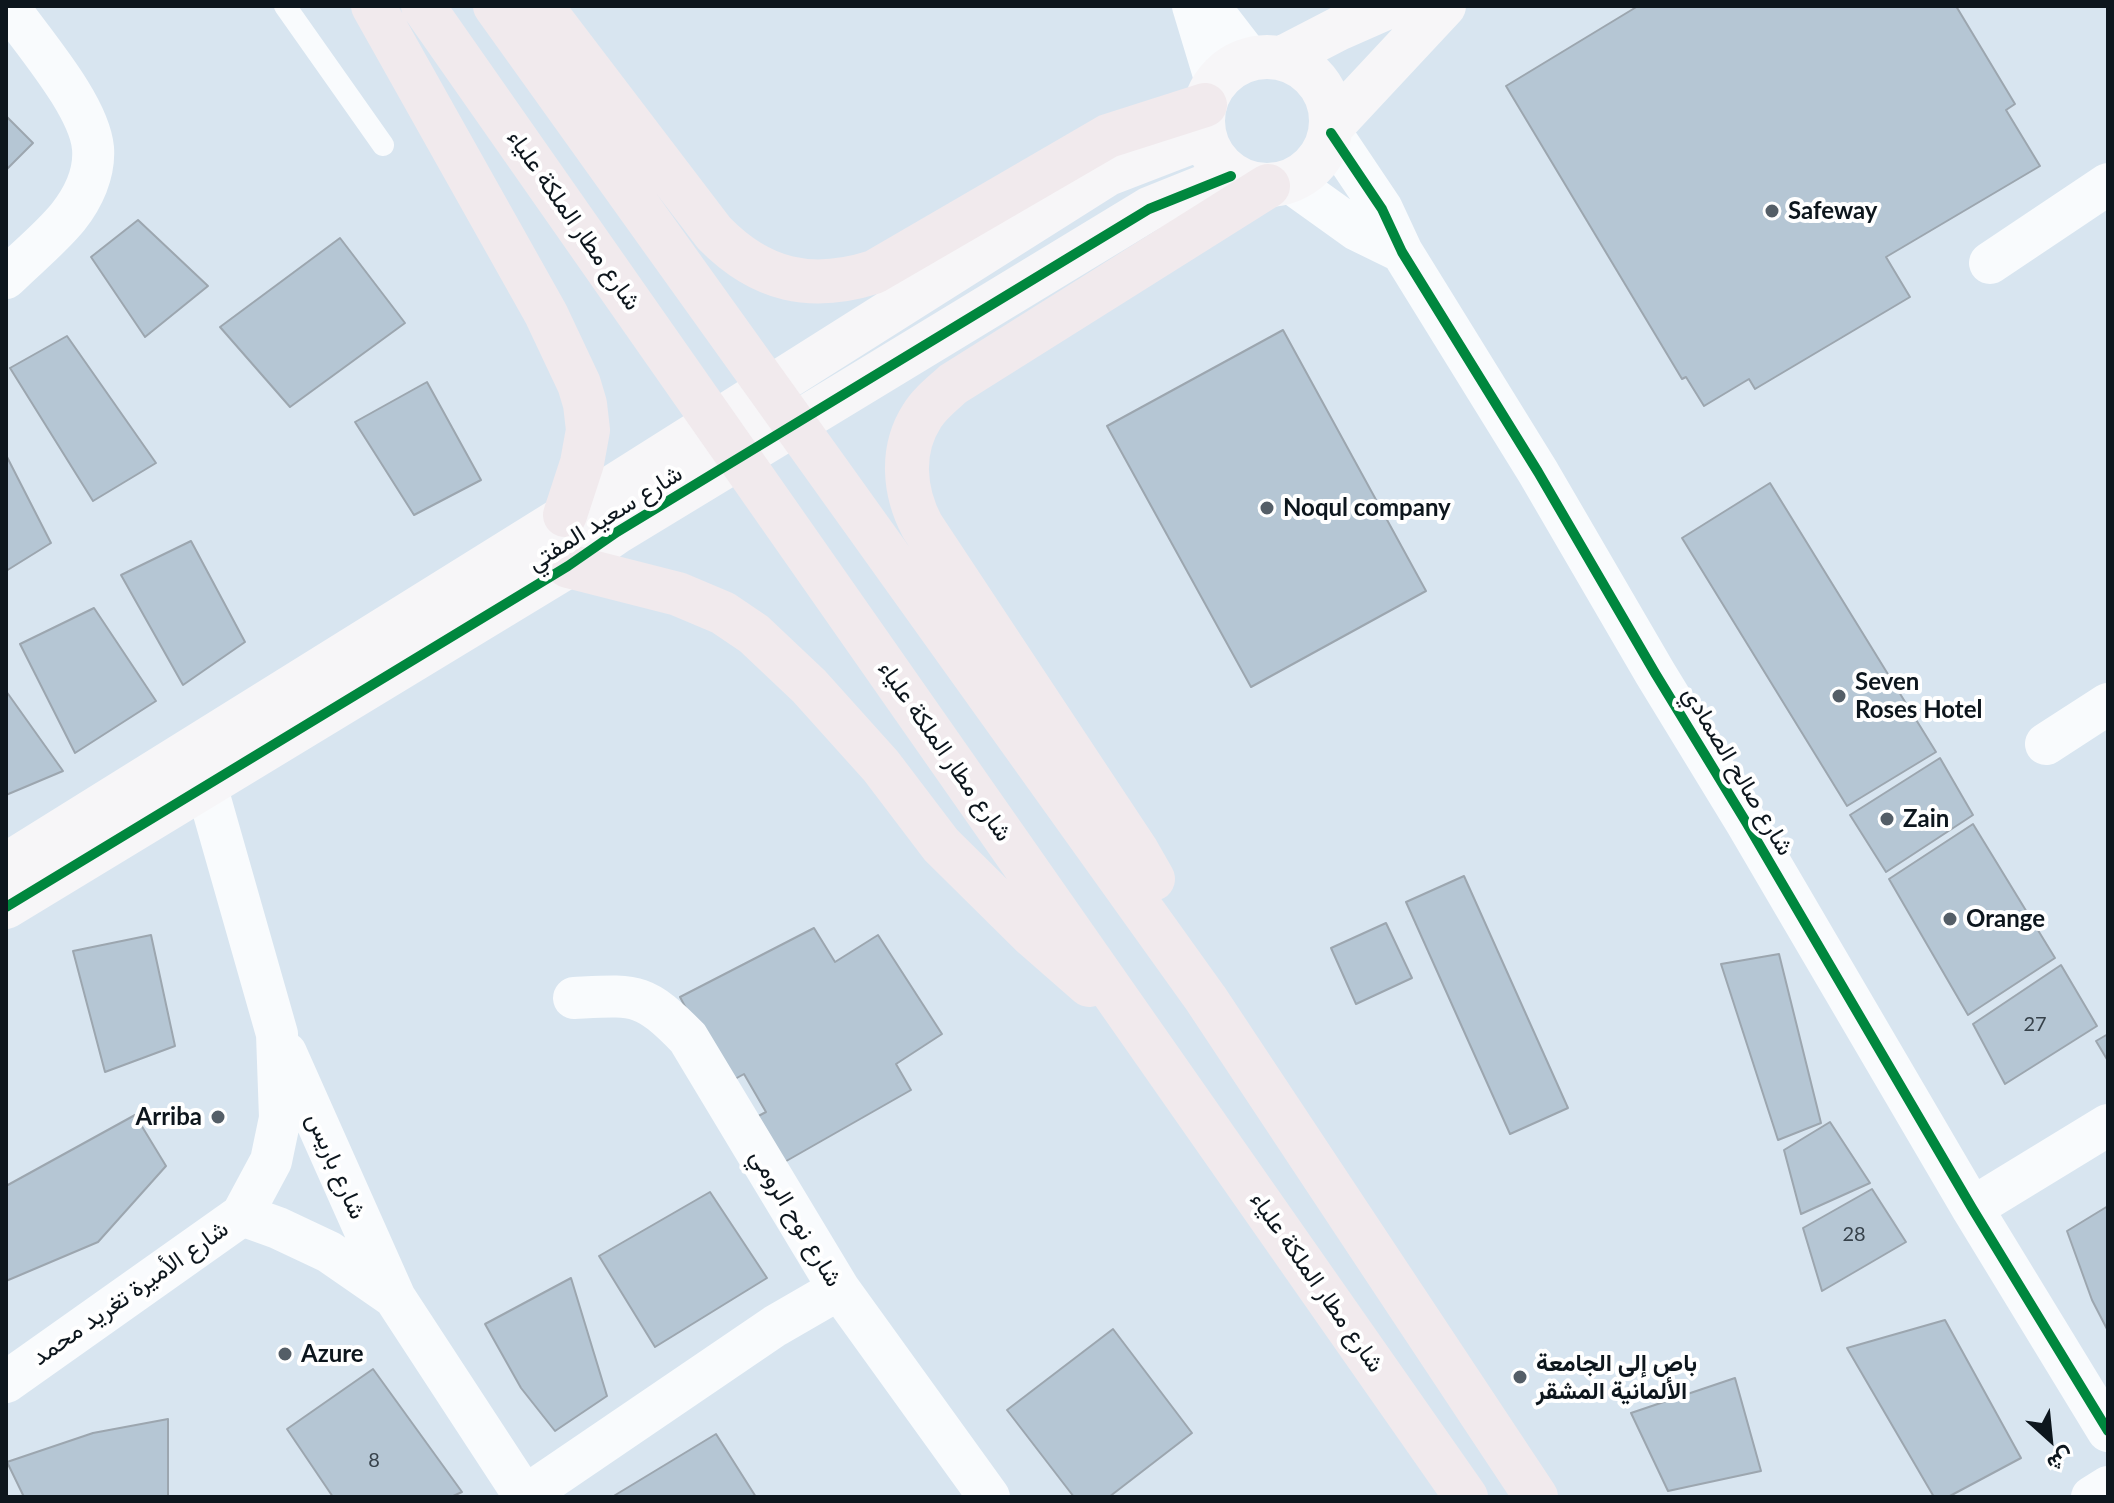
<!DOCTYPE html>
<html>
<head>
<meta charset="utf-8">
<style>
  body { margin:0 }
  #map { position:relative; width:2114px; height:1503px; overflow:hidden; background:#d8e5f0; font-family:Lato,Vazirmatn,sans-serif }
  canvas { display:block }
  .frame { position:absolute; inset:0; border:8px solid #0d161d; pointer-events:none }
  .north { position:absolute; left:2010px; top:1399px; width:80px; height:80px; -webkit-text-stroke:6px #fff; paint-order:stroke; rotate:153deg; font-size:22px; font-weight:700; line-height:32px; text-align:center; color:#0d161d }
  .north::after { content:''; display:block; margin:auto; width:28px; height:36px; background:#0d161d; clip-path:polygon(50% 0,100% 100%,50% 72%,0 100%) }
</style>
</head>
<body>
<div id="map">
<canvas width="2114" height="1503"></canvas>
<div class="frame"></div>
<div class="north">ش</div>
</div>
<script>
const g = document.querySelector('canvas').getContext('2d');
g.lineJoin = 'round';
function fillPath(path, color) {
  g.fillStyle = color;
  g.fill(path, 'evenodd');
}
function strokePath(path, color, width, dash) {
  g.strokeStyle = color;
  g.lineWidth = width;
  g.lineCap = dash ? 'butt' : 'round';
  g.setLineDash(dash || []);
  g.stroke(path);
}
function label(font, color, halo, rows, align = 'center') {
  g.font = font + ' Lato,Vazirmatn,sans-serif';
  g.lineWidth = 8;
  g.setLineDash([]);
  g.textBaseline = 'middle';
  g.strokeStyle = halo;
  g.fillStyle = color;
  for (const [text, x, y, turn = 0] of rows) {
    g.save();
    g.translate(x, y);
    g.rotate((+turn || 0) * Math.PI / 180);
    g.textAlign = isNaN(turn) ? turn : align;
    if (halo) g.strokeText(text, 0, 0);
    g.fillText(text, 0, 0);
    g.restore();
  }
}
const building = new Path2D(`
  M1638 6H1956L2015 104 2006 110 2040 166 1886 257 1910 297 1755 389 1749 379 1704 406 1686 377 1682 379 1506 86Z
  M6 116 33 143 6 170Z
  M138 220 208 286 145 337 91 257Z
  M340 238 405 323 290 407 220 327Z
  M1283 330 1426 591 1251 687 1107 426Z
  M67 336 156 463 93 501 10 368Z
  M427 382 481 480 414 515 355 422Z
  M6 455 51 543 6 571Z
  M1770 483 1936 752 1847 806 1682 538Z
  M191 541 245 642 183 685 121 575Z
  M94 608 156 701 75 753 20 644Z
  M6 691 63 771 6 795Z
  M1940 758 1973 815 1886 872 1850 815Z
  M1973 824 2055 958 1968 1015 1889 879Z
  M1464 876 1568 1108 1510 1134 1406 902Z
  M1386 923 1412 978 1356 1004 1331 948Z
  M814 928 835 962 878 935 942 1034 896 1064 911 1090 774 1168 747 1122 766 1112 744 1074 726 1084 680 997Z
  M151 935 175 1046 105 1072 73 951Z
  M1779 954 1821 1123 1778 1140 1721 964Z
  M2061 965 2097 1026 2005 1084 1973 1024Z
  M2108 1034V1061L2096 1041Z
  M135 1115 166 1166 98 1242 6 1281V1186Z
  M1830 1122 1870 1183 1801 1214 1784 1150Z
  M1872 1189 1906 1242 1822 1291 1803 1228Z
  M710 1192 767 1278 655 1347 599 1256Z
  M2108 1206V1331L2092 1300 2067 1231Z
  M571 1278 607 1396 555 1431 521 1388 485 1324Z
  M1945 1320 2021 1458 1948 1497H1934L1847 1348Z
  M1113 1329 1192 1433 1109 1497H1074L1007 1410Z
  M373 1369 462 1492 451 1497H333L287 1429Z
  M1735 1378 1761 1471 1668 1491 1631 1413Z
  M168 1419V1497H24L7 1462 93 1433Z
  M716 1434 756 1497H612Z`);
const lane = new Path2D(`
  M285 6 383 145`);
const street = new Path2D(`
  M1193 6 1216 82
  M1209 6 1250 59
  M1331 133 1382 209 1402 252 1538 472 1655 673 1746 822 1972 1208 2108 1431
  M1290 182 1357 230 1402 252
  M1990 263 2108 184
  M6 278C26 258 50 239 68 217 83 198 95 173 93 148 89 105 33 42 8 6
  M2046 744 2108 704
  M574 998C636 995 643 992 688 1038L839 1289 989 1497
  M286 1053 395 1298 525 1497
  M1972 1208 2108 1125
  M242 1215 278 1228 329 1252 394 1297
  M6 1382 242 1215 271 1161 280 1118 277 1034 206 785
  M525 1496 775 1326 839 1289
  M2092 1497 2108 1487`);
const secondary = new Path2D(`
  M1203 121a64 64 0 1 1 128 0a64 64 0 1 1-128 0Z
  M1282 58 1340 28 1390 6
  M1332 126 1444 6
  M6 865 600 495 1108 174 1204 137
  M6 907 568 566 617 532 1149 209 1231 176`);
const highway = new Path2D(`
  M373 6 546 314 579 384 585 404 588 430 582 463 565 515
  M423 6 1466 1497
  M495 6 1206 999 1536 1497
  M541 6 714 233C761 281 811 292 874 272L1108 136 1205 105
  M568 566 678 594 723 613 754 634 809 686 881 766 941 845 1033 936 1089 985
  M1153 879 1137 851 922 526C904 492 900 450 922 416 929 404 942 394 953 384L1268 186`);
const cycleway = new Path2D(`
  M1331 133 1382 209 1402 252 1538 472 1655 673 1746 822 1972 1208 2108 1431
  M6 907 568 566 617 532 1149 209 1231 176`);
const markers = [
  [1772,211,8,"#545e67"],
  [1267,508,8,"#545e67"],
  [1839,696,8,"#545e67"],
  [1887,819,8,"#545e67"],
  [1950,919,8,"#545e67"],
  [218,1117,8,"#545e67"],
  [285,1354,8,"#545e67"],
  [1520,1377,8,"#545e67"]
];
const numberNames = [
  ["27",2035,1025],
  ["28",1854,1235],
  ["8",374,1461]
];
const poiNames = [
  ["Safeway",1788,211],
  ["Noqul company",1283,508],
  ["Seven",1855,682],
  ["Roses Hotel",1855,710],
  ["Zain",1903,819],
  ["Orange",1966,919],
  ["Arriba",202,1117,"right"],
  ["Azure",301,1354],
  ["باص إلى الجامعة",1536,1363],
  ["الألمانية المشقر",1536,1391]
];
const streetNames = [
  ["شارع مطار الملكة علياء",574,220,55],
  ["شارع سعيد المفتي",605,518,-32],
  ["شارع مطار الملكة علياء",945,751,55],
  ["شارع صالح الصمادي",1738,771,59],
  ["شارع باريس",336,1166,66],
  ["شارع نوح الرومي",796,1218,59],
  ["شارع مطار الملكة علياء",1317,1282,55],
  ["شارع الأميرة تغريد محمد",130,1293,-35]
];
fillPath(building, '#b5c6d4');
strokePath(building, '#9ca6af', 2);
strokePath(lane, '#f9fbfd', 22);
strokePath(street, '#f9fbfd', 42);
strokePath(secondary, '#f7f6f8', 44);
strokePath(highway, '#f1eaed', 44);
strokePath(cycleway, '#00873e', 10);
for (const [x, y, r, color] of markers) {
  const dot = new Path2D();
  dot.arc(x, y, r, 0, 2 * Math.PI);
  g.fillStyle = color;
  g.fill(dot);
  strokePath(dot, '#fff', 3);
}
label('20px', '#37424b', null, numberNames);
label('bold 24px', '#0d161d', '#fff', poiNames, 'left');
label('24px', '#0d161d', '#fff', streetNames);
</script>
</body>
</html>
